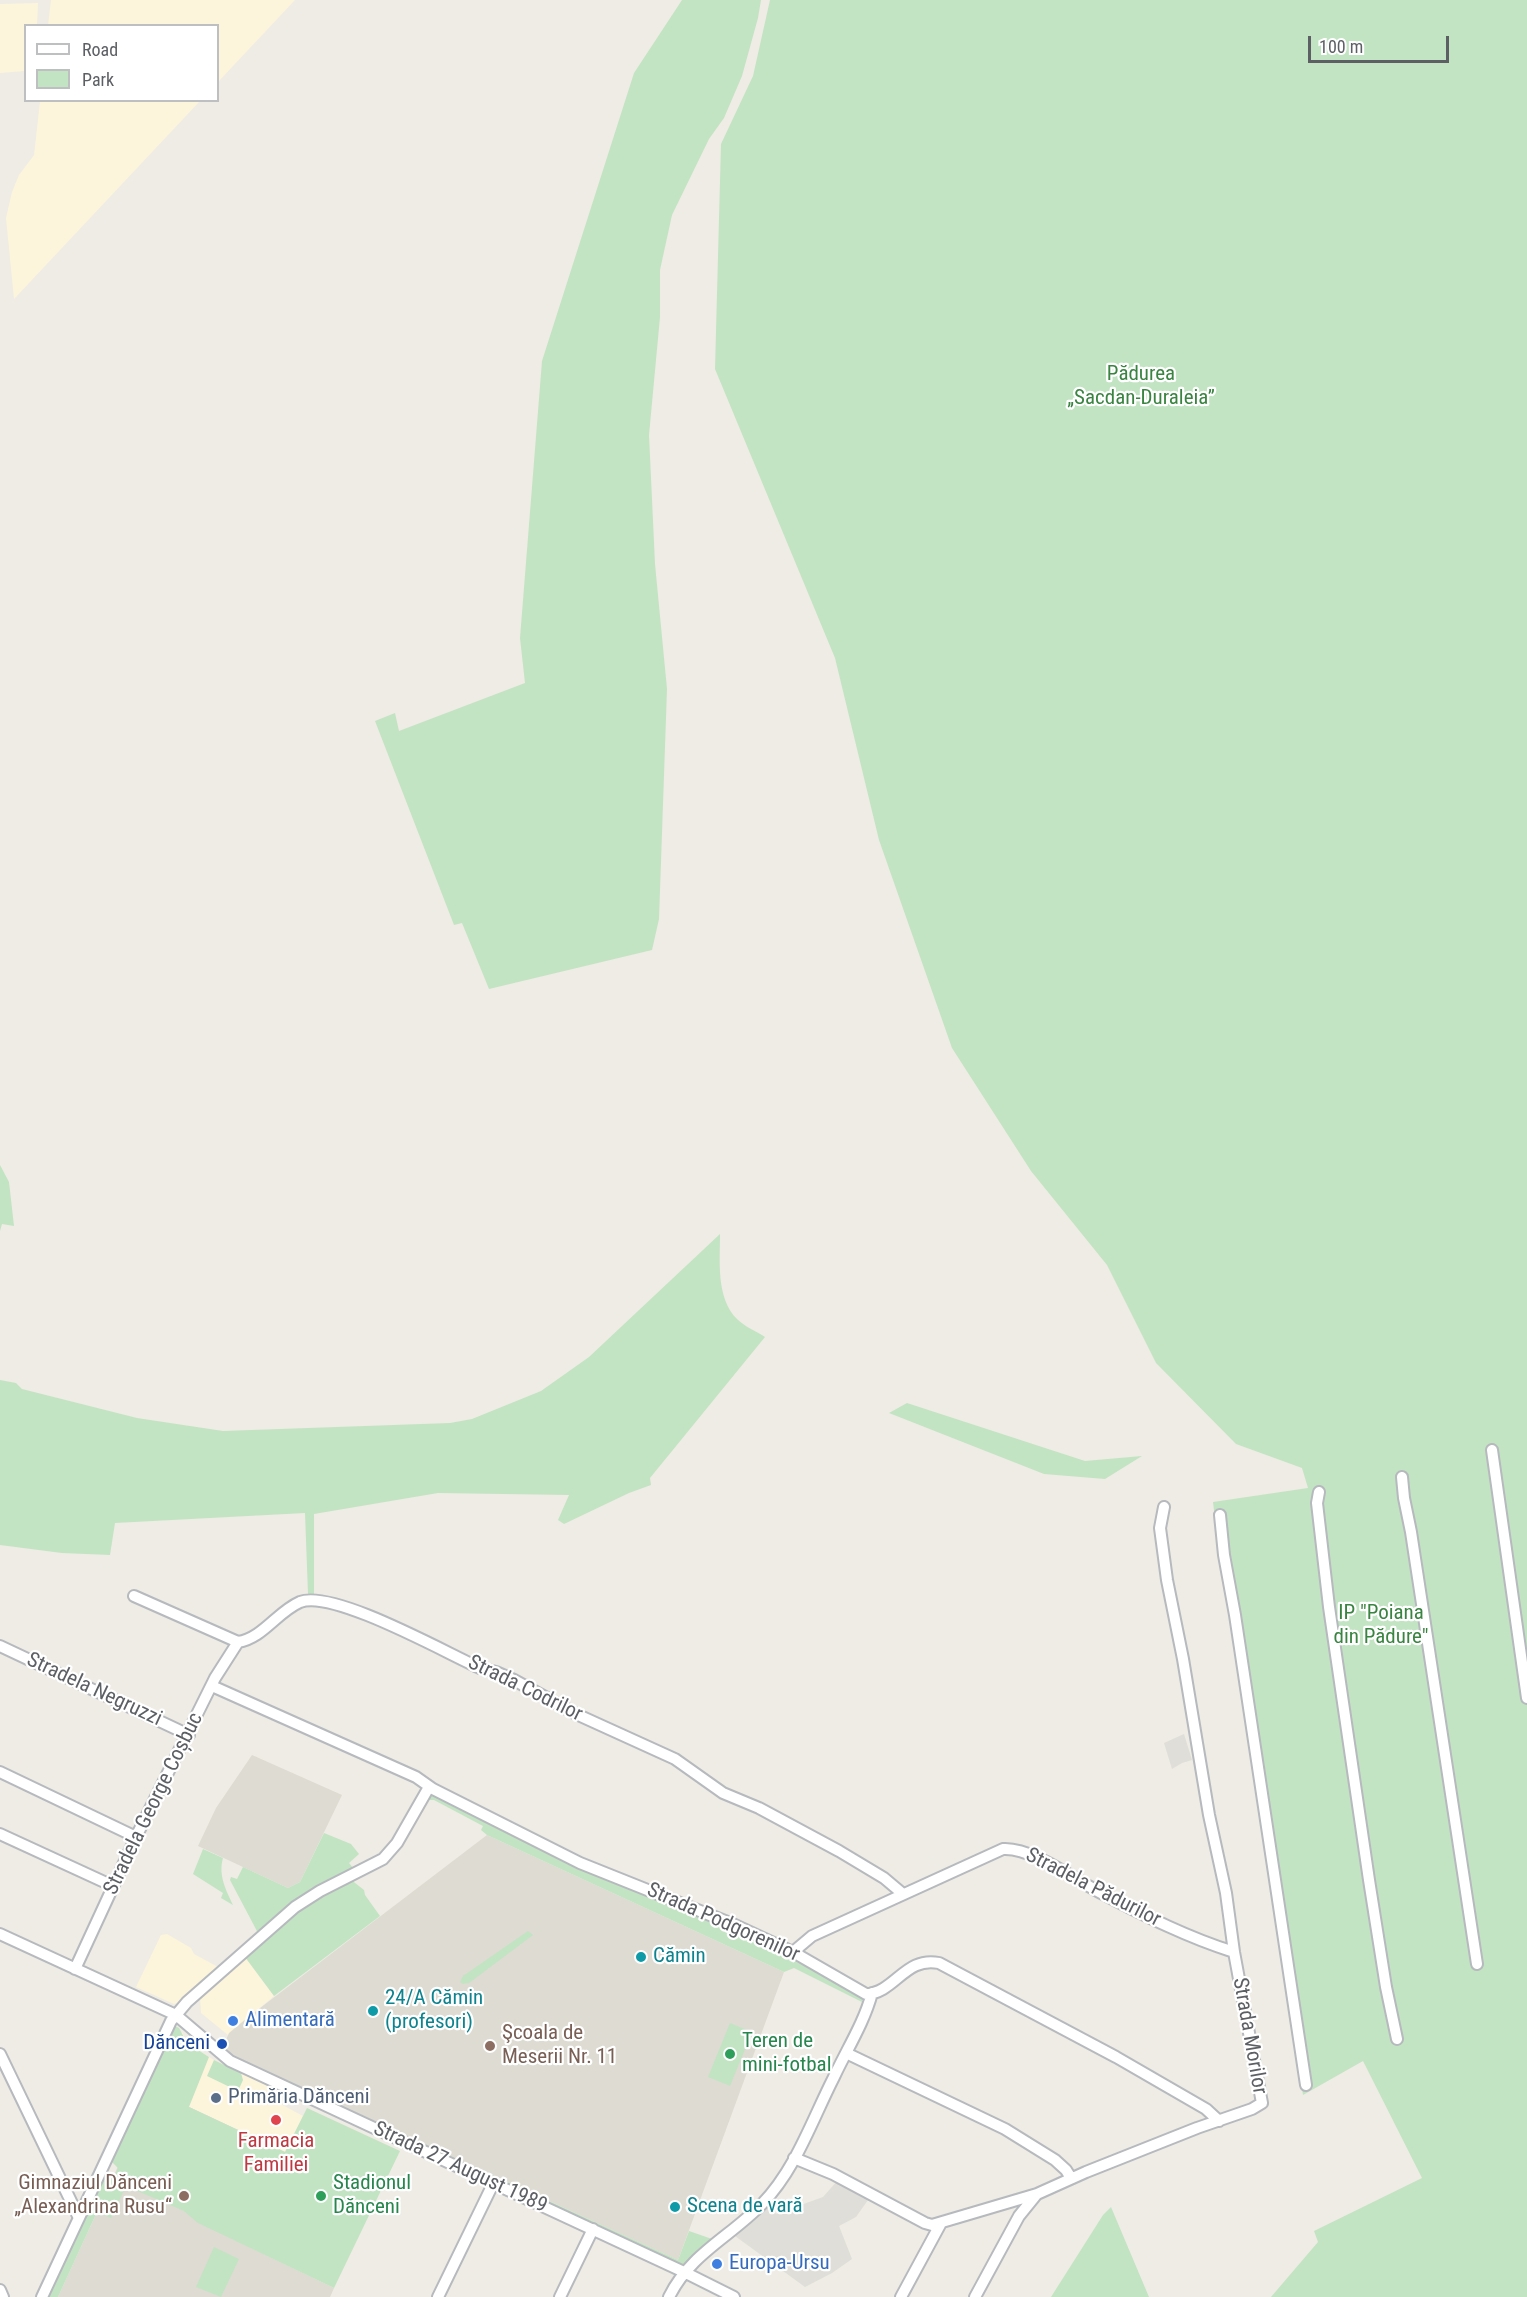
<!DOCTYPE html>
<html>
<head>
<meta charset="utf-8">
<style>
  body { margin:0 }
  #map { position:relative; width:1527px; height:2297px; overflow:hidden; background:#eeece4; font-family:"Roboto Condensed",sans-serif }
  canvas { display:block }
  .legend { position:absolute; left:24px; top:24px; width:195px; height:78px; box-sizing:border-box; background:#fff; border:2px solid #bebfc1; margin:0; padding:8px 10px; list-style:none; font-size:18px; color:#5c5f64 }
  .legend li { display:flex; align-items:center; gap:12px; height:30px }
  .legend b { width:30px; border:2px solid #bebfc1 }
  .scale { position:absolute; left:1308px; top:36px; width:141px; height:27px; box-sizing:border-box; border:3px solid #5c5f64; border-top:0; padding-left:8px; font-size:18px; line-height:21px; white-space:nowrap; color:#5c5f64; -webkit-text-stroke:4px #fff; paint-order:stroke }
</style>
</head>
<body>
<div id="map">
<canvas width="1527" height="2297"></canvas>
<ul class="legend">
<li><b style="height:8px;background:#fff"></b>Road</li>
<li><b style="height:16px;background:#c2e4c3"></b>Park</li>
</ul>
<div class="scale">100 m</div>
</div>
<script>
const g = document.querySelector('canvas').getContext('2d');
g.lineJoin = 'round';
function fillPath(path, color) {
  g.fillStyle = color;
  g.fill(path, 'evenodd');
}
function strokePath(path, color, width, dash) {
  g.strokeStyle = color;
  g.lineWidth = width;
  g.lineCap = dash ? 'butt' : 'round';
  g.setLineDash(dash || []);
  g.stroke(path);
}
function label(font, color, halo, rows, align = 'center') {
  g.font = font + ' "Roboto Condensed",sans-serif';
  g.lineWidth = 4.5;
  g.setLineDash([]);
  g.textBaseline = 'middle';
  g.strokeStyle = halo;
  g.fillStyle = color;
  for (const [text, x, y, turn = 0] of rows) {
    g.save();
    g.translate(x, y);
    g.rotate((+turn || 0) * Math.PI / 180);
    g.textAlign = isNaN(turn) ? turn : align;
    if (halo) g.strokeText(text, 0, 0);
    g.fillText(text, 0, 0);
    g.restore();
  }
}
const commercial = new Path2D(`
  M51 0H295L218 82V26L48 25Z
  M38 3 37 25 26 26 25 71 0 73V4Z
  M40 101H200L14 299 6 218 12 192 19 175 34 155Z
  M167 1934 191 1948 194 1954 218 1967 180 2002 174 2004 136 1987 161 1935Z
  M245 1957 274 1996 228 2035 201 2013 200 1996Z
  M182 2032 187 2043 214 2060 270 2087 266 2096 303 2116 285 2152 153 2090Z`);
const industrial = new Path2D(`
  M1184 1734 1192 1760 1182 1763 1172 1769 1164 1743Z
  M838 2180 868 2200 856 2217 839 2226 852 2259 832 2273 805 2287 735 2236 769 2205 776 2214 823 2197Z`);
const education = new Path2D(`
  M252 1755 342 1795 300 1882 288 1888 198 1846 216 1808Z
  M487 1835 784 1972 678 2260 221 2051 229 2033 247 2018Z
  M153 2090 285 2152 241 2243 334 2288 330 2297H58Z`);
const green = new Path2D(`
  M682 0H761L758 18 742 76 724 118 709 139 672 215 660 270V317L649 435 655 564 667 689 659 919 652 950 489 989 462 923 454 925 375 721 395 713 399 731 525 683 520 638 542 361 634 73Z
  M770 0H1527V2297H1271L1318 2242 1314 2231 1422 2178 1363 2061 1303 2095 1238 1661 1218 1543 1213 1502 1308 1488 1302 1468 1236 1444 1156 1363 1107 1265 1031 1171 952 1048 879 840 835 658 715 369 721 144 753 76Z
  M0 1165 9 1182 14 1226 2 1224 0 1231Z
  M720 1234C720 1262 716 1298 737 1319 745 1327 756 1331 765 1337L650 1478 651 1485 629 1493 564 1524 558 1520 569 1495 438 1493 314 1514V1594H308L305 1513 115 1523 110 1555 62 1553 0 1545V1380L16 1383 22 1389 137 1418 223 1431 450 1423 472 1419 541 1391 589 1357Z
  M907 1403 1085 1461 1142 1456 1105 1479 1044 1474 889 1413Z
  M432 1794 593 1873 675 1906 807 1967 863 1997 862 2002 794 1968 784 1972 487 1835 481 1830 483 1826 434 1800H429Z
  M324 1833 351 1844 359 1854 349 1863 354 1869C320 1879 285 1912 258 1933L230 1880 231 1877 237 1879 243 1867 288 1888 300 1882Z
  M203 1849 223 1858C218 1875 226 1890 233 1905L221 1898 223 1893 193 1874Z
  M350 1879 364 1890 365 1895 380 1916 274 1996 245 1957 305 1905Z
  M528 1931 533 1935 469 1983 463 1984 460 1982 463 1976Z
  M730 2023 752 2032 730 2086 708 2077Z
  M173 2025 179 2028 187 2043 209 2057 189 2107 285 2152 307 2108 400 2151 334 2288 198 2223 184 2211 126 2186 111 2218 97 2212 58 2297H48L104 2175 109 2174 115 2175 118 2168 111 2161Z
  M221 2051 678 2260 689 2231 712 2239 684 2264 679 2265 228 2056Z
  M214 2060 241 2073 243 2080 238 2091 207 2076Z
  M1111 2207 1149 2297H1051L1103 2215Z
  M214 2247 239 2259 221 2297 196 2287Z`);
const street = new Path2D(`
  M1492 1450 1527 1698
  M1402 1477 1404 1498 1411 1532 1477 1964
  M1319 1492 1317 1503 1329 1607 1369 1880 1386 1987 1397 2039
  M1220 1515 1224 1555 1235 1615 1306 2085
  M134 1596 238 1642C263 1638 277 1612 300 1602 333 1589 446 1653 480 1668L496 1672 514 1680 576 1714 675 1759 723 1793 759 1808 839 1851 884 1878 903 1894
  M0 1646 189 1735
  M212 1686 416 1777 433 1789 580 1863 735 1925 793 1952 866 1994C895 1993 905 1956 939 1963L1116 2057 1206 2109 1219 2121
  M0 1772 136 1837
  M0 1834 113 1886
  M0 1934 176 2015 230 2061 684 2272 734 2297
  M793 1952 812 1936 1003 1849C1032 1847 1077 1881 1103 1894 1145 1916 1189 1938 1234 1952
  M75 1969 136 1837 215 1678 238 1642
  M846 2053 1005 2129 1055 2160 1066 2170 1071 2178
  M0 2054 79 2218
  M794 2158 833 2174 925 2223 932 2225 1037 2194 1086 2172 1197 2128 1252 2109 1262 2103 1234 1952 1226 1893 1209 1815 1183 1659 1167 1580 1160 1528 1164 1507
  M0 2290 3 2297
  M42 2297 171 2021 187 2002 295 1907 320 1891 383 1859 397 1843 429 1787
  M438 2297 493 2184
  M560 2297 593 2229
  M669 2297C690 2254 730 2237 762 2204 796 2169 812 2120 834 2077 847 2049 864 2023 872 1993
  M901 2297 941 2223
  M975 2297 1019 2216 1036 2195`);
const markers = [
  [641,1957,6,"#0f9aa8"],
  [373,2011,6,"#0f9aa8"],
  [233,2021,6,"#3f7fe0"],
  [222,2044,6,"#1a4fb4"],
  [490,2046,6,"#8d6e63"],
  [730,2054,6,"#2e9e5b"],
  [216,2098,6,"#5c6f8a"],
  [276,2120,6,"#e0444e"],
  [184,2196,6,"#8d6e63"],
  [321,2196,6,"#2e9e5b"],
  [675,2207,6,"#0f9aa8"],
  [717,2264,6,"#3f7fe0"]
];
const parkNames = [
  ["Pădurea",1141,375],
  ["„Sacdan-Duraleia”",1141,399],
  ["IP \"Poiana",1381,1614],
  ["din Pădure\"",1381,1638]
];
const streetNames = [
  ["Strada Codrilor",525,1689,26],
  ["Stradela Negruzzi",94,1690,25],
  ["Stradela George Coșbuc",154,1804,-64],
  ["Stradela Pădurilor",1093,1888,27],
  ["Strada Podgorenilor",723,1923,24],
  ["Strada Morilor",1249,2036,80],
  ["Strada 27 August 1989",460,2168,25]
];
const cultureNames = [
  ["Cămin",653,1957],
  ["24/A Cămin",385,1999],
  ["(profesori)",385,2023],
  ["Scena de vară",687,2207]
];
const shopNames = [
  ["Alimentară",245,2021],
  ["Europa-Ursu",729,2264]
];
const educationNames = [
  ["Şcoala de",502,2034],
  ["Meserii Nr. 11",502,2058],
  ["Gimnaziul Dănceni",172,2184,"right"],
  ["„Alexandrina Rusu“",172,2208,"right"]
];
const leisureNames = [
  ["Teren de",742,2042],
  ["mini-fotbal",742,2066],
  ["Stadionul",333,2184],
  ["Dănceni",333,2208]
];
const transitNames = [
  ["Dănceni",210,2044]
];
const serviceNames = [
  ["Primăria Dănceni",228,2098]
];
const healthNames = [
  ["Farmacia",276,2142],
  ["Familiei",276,2166]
];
fillPath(commercial, '#fcf5db');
fillPath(industrial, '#dfded8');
fillPath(education, '#dddbd2');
fillPath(green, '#c2e4c3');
strokePath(street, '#b6b9bd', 14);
strokePath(street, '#fff', 10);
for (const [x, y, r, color] of markers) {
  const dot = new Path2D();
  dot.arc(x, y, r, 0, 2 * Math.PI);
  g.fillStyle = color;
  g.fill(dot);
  strokePath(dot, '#fff', 2);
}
label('21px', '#3a8441', '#fff', parkNames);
label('21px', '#5c5f64', '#fff', streetNames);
label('21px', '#0d838f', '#fff', cultureNames, 'left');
label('21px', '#366cbe', '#fff', shopNames, 'left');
label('21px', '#785e54', '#fff', educationNames, 'left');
label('21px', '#27864d', '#fff', leisureNames, 'left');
label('21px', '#164399', '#fff', transitNames, 'right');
label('21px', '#4e5e75', '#fff', serviceNames, 'left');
label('21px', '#be3a42', '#fff', healthNames);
</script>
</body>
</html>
